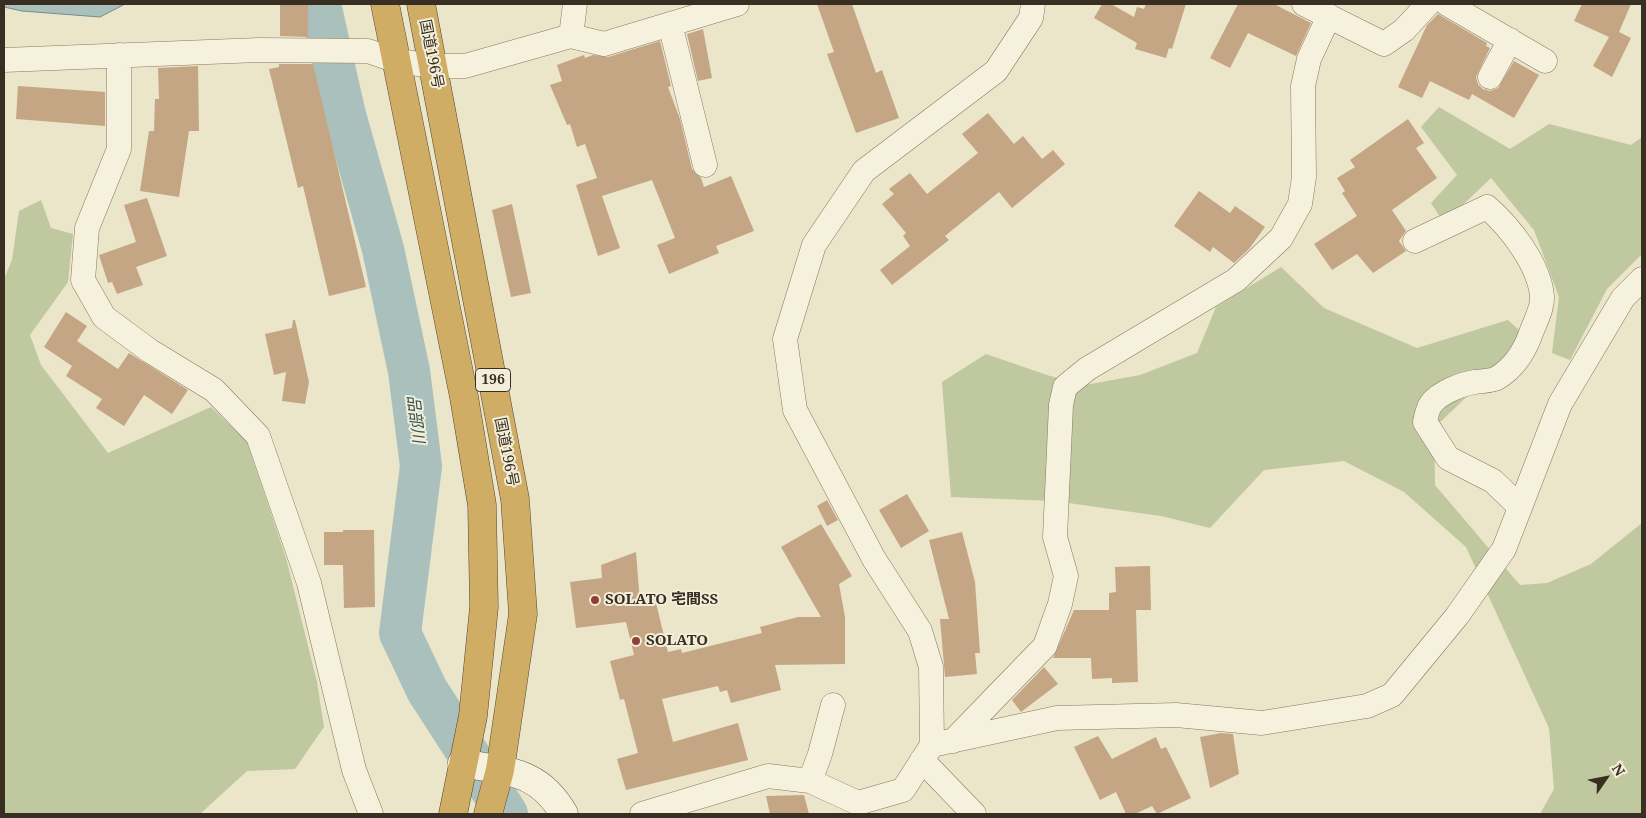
<!DOCTYPE html>
<html>
<head>
<meta charset="utf-8">
<style>
  body { margin:0 }
  #map { position:relative; width:1646px; height:818px; overflow:hidden; background:#ebe5ca; font-family:"Noto Serif",serif }
  canvas { display:block }
  .frame { position:absolute; inset:0; border:5px solid #382f22; pointer-events:none }
  .north { position:absolute; left:1581px; top:753px; width:50px; height:50px; -webkit-text-stroke:4px #f3eed9; paint-order:stroke; rotate:57deg; font-size:14px; font-weight:700; line-height:20px; text-align:center; color:#382f22 }
  .north::after { content:''; display:block; margin:auto; width:18px; height:22px; background:#382f22; clip-path:polygon(50% 0,100% 100%,50% 72%,0 100%) }
</style>
</head>
<body>
<div id="map">
<canvas width="1646" height="818"></canvas>
<div class="frame"></div>
<div class="north">N</div>
</div>
<script>
const g = document.querySelector('canvas').getContext('2d');
g.lineJoin = 'round';
function fillPath(path, color) {
  g.fillStyle = color;
  g.fill(path, 'evenodd');
}
function strokePath(path, color, width, dash) {
  g.strokeStyle = color;
  g.lineWidth = width;
  g.lineCap = dash ? 'butt' : 'round';
  g.setLineDash(dash || []);
  g.stroke(path);
}
function label(font, color, halo, rows, align = 'center') {
  g.font = font + ' "Noto Serif","Noto Sans JP",serif';
  g.lineWidth = 4;
  g.setLineDash([]);
  g.textBaseline = 'middle';
  g.strokeStyle = halo;
  g.fillStyle = color;
  for (const [text, x, y, turn = 0] of rows) {
    g.save();
    g.translate(x, y);
    g.rotate((+turn || 0) * Math.PI / 180);
    g.textAlign = isNaN(turn) ? turn : align;
    if (halo) g.strokeText(text, 0, 0);
    g.fillText(text, 0, 0);
    g.restore();
  }
}
const green = new Path2D(`
  M1439 107 1510 149 1549 124 1631 145 1642 137V254L1607 289 1570 360 1552 353 1559 297 1534 230 1491 178 1444 223 1431 203 1457 175 1421 127Z
  M41 200 51 228 73 234 68 282 30 335 41 365 108 453 211 407 247 442 286 558 317 682 324 727 295 769 247 771 200 814H4V279L12 260 19 211Z
  M1281 267 1324 308 1417 348 1508 320 1528 338 1434 428 1435 485 1520 585 1547 583 1591 564 1642 523V814H1540L1554 789 1549 728 1466 547 1404 492 1344 461 1264 470 1210 528 1161 516 1054 501 951 497 942 382 986 354 1050 376 1085 385 1140 375 1197 353 1216 307Z`);
const water = new Path2D(`
  M4 4H125L100 17 22 11 4 7Z`);
const river = new Path2D(`
  M320 4 345 115 383 249 409 371 421 466 400 633 427 690 507 814`);
const building = new Path2D(`
  M280 4H308V37L280 36Z
  M817 4H852L876 73 882 70 899 118 856 133 827 54 834 52Z
  M1102 4H1111L1134 17 1137 7 1144 9 1146 4H1186L1172 49 1169 48 1166 58 1135 49 1137 43 1094 18Z
  M1238 4H1274L1311 23 1296 56 1248 33 1230 68 1210 58Z
  M1582 4H1631L1619 32 1631 38 1612 77 1593 66 1609 37 1574 21Z
  M1438 14 1487 43 1486 46 1490 48 1476 77 1478 84 1483 89 1490 91 1498 88 1514 61 1539 75 1514 118 1472 94 1469 100 1430 81 1422 98 1398 87 1427 25Z
  M703 29 712 78 698 81 687 34Z
  M660 41 671 86 668 87 680 119 692 169 701 178 704 187 731 176 754 231 716 246 719 253 669 274 657 245 675 238 652 180 602 196 620 248 598 256 576 185 597 178 585 144 577 147 570 124 567 125 550 85 562 81 557 65 584 55 585 58 593 55 608 57Z
  M279 64H313L366 287 329 296 303 186 298 188 269 69 279 67Z
  M198 66 199 131H189L179 197 140 191 149 131H154L155 99H159L158 68Z
  M18 86 105 92V126L16 119Z
  M988 113 1014 144 1023 136 1042 159 1053 150 1065 164 1012 208 999 192 945 236 949 240 892 285 880 270 910 246 903 236 906 233 882 204 894 194 889 189 910 173 927 194 978 153 962 134Z
  M1408 119 1424 143 1416 148 1437 178 1392 210 1406 231 1399 241 1406 251 1373 273 1357 254 1332 270 1314 244 1357 216 1342 193 1345 191 1337 178 1355 167 1350 160Z
  M1199 191 1230 213 1235 206 1265 227 1249 249 1234 263 1213 247 1210 252 1174 226Z
  M147 198 167 256 136 267 143 285 117 294 112 282 108 283 99 255 136 242 124 205Z
  M512 204 531 293 511 297 492 210Z
  M66 312 87 326 77 341 118 369 129 353 188 390 172 414 144 395 124 426 96 408 102 399 66 376 72 366 44 347Z
  M293 320H295L309 382 305 404 282 401 286 372 274 375 265 334 292 328Z
  M907 494 929 531 901 548 879 510Z
  M827 500 838 520 827 526 817 506Z
  M821 524 852 576 839 584 845 617V664L775 665 781 690 731 703 727 690 720 692 718 686 662 699 673 742 738 723 748 760 626 790 617 759 638 753 624 699 620 700 610 661 634 655 626 622 576 628 570 582 602 578 601 565 636 552 640 603 655 599 668 652 681 649 682 653 762 633 760 627 798 617H821L781 547Z
  M343 530H374L375 607 344 608 343 565H324V532H343Z
  M962 532 975 582 980 653H975L977 674 945 677 940 619H949L929 540Z
  M1150 566 1151 610H1136L1138 682 1112 683V678L1092 679 1091 658H1053L1074 610H1109V593L1116 592 1115 567Z
  M1044 667 1058 684 1021 712 1012 700Z
  M1221 733 1233 734 1239 774 1210 788 1200 737Z
  M1098 736 1112 759 1156 737 1161 749 1166 747 1191 798 1157 814 1152 806 1135 814H1126L1116 792 1100 800 1074 747Z
  M804 795 809 814H770L766 796Z`);
const street = new Path2D(`
  M1304 4 1384 44 1404 30 1428 4
  M1447 4 1545 61
  M670 24 705 165
  M571 36 575 4
  M119 55V149L87 228 83 280 104 317 150 351 214 390 258 436 309 583 354 770 371 814
  M4 60 259 50 368 51 397 61 434 66H465L571 36 604 44 737 4
  M1490 77 1510 40
  M1415 241 1487 207C1510 227 1539 264 1542 296 1543 308 1535 322 1531 333 1525 350 1514 368 1497 378 1492 381 1482 381 1475 382 1462 384 1440 392 1431 404 1428 408 1426 417 1425 422L1448 458 1493 481 1520 507
  M953 741 1045 646 1060 604 1066 576 1055 537 1061 405 1065 387 1087 369 1236 280 1281 238 1300 204 1304 177 1303 86 1309 59 1329 16
  M932 745 1057 718 1176 715 1262 723 1367 706 1392 695 1457 616 1504 549 1560 404 1623 298 1642 279
  M922 760 974 814
  M810 781 820 754 833 705
  M642 814 768 776 810 781 858 803 903 790 932 745 931 667 920 631 874 559 795 410 785 339 814 245 864 171 996 71 1031 18 1033 4`);
const secondary = new Path2D(`
  M462 763C508 772 539 770 564 814`);
const highway = new Path2D(`
  M385 4 464 397 482 505 484 607 473 716 453 814
  M421 4 515 499 523 614 500 770 488 814`);
const markers = [
  [595,600,5,"#8f3f36"],
  [636,641,5,"#8f3f36"]
];
const shields = [
  [493,380,35]
];
const shieldNames = [
  ["196",493,380]
];
const streetNames = [
  ["国道196号",431,54,79],
  ["国道196号",506,452,79]
];
const poiNames = [
  ["SOLATO 宅間SS",605,600],
  ["SOLATO",646,641]
];
const waterNames = [
  ["品部川",415,419,83]
];
fillPath(green, '#bfc89f');
fillPath(water, '#aac0bc');
strokePath(water, '#718e8a', 1);
strokePath(river, '#aac0bc', 42);
fillPath(building, '#c5a684');
strokePath(street, '#867860', 25);
strokePath(secondary, '#685a43', 29);
strokePath(highway, '#544633', 29);
strokePath(street, '#f6f1dd', 24);
strokePath(secondary, '#f6f1dd', 28);
strokePath(highway, '#d0ad64', 28);
for (const [x, y, r, color] of markers) {
  const dot = new Path2D();
  dot.arc(x, y, r, 0, 2 * Math.PI);
  g.fillStyle = color;
  g.fill(dot);
  strokePath(dot, '#f3eed9', 2);
}
for (const [x, y, w] of shields) {
  const box = new Path2D();
  box.roundRect(x - w / 2, y - 11.5, w, 23, 4);
  g.fillStyle = '#f3eed9';
  g.fill(box);
  strokePath(box, '#382f22', 1);
}
label('bold 14px', '#382f22', null, shieldNames);
label('15px', '#382f22', '#f3eed9', streetNames);
label('bold 15px', '#382f22', '#f3eed9', poiNames, 'left');
label('italic 16px', '#335456', '#f3eed9', waterNames);
</script>
</body>
</html>
